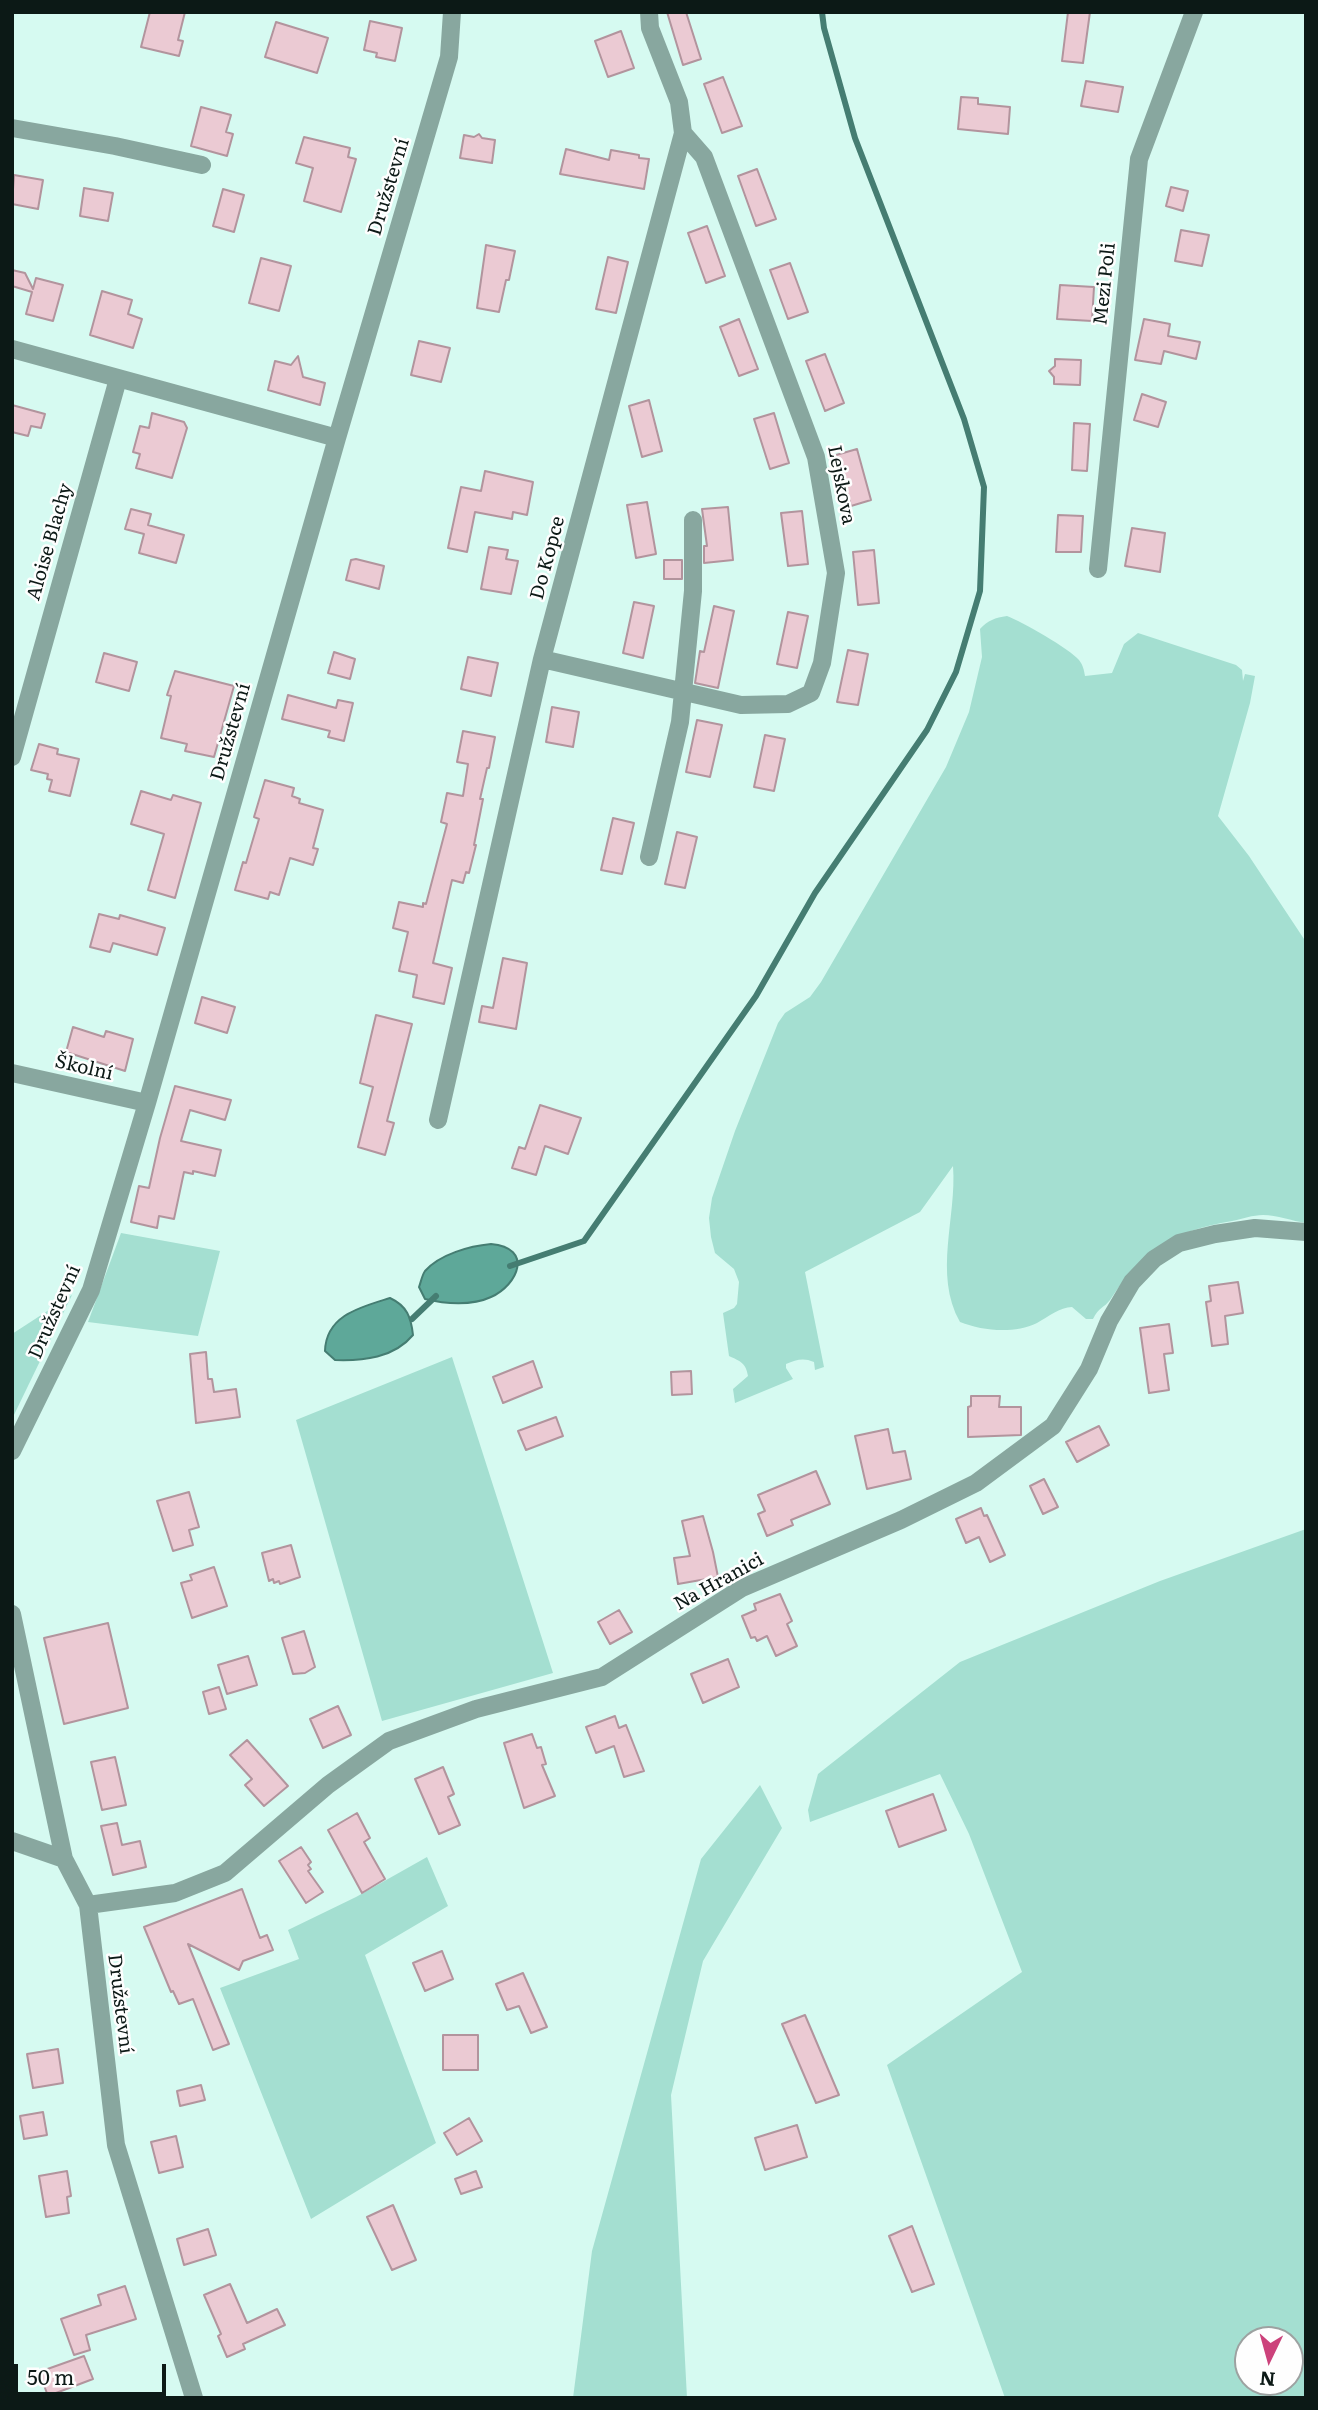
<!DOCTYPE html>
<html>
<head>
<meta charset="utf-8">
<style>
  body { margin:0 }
  #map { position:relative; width:1318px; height:2410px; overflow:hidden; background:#d6faf1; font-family:Literata,serif }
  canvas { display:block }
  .frame { position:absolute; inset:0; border:14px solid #0c1916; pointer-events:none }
  .north { position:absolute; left:1234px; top:2326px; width:70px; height:70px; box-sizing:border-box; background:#fefefe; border:2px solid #9da2a1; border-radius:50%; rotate:185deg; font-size:19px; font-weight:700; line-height:28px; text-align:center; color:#0c1916 }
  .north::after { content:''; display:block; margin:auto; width:24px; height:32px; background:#cc427b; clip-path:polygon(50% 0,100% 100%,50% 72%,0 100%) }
  .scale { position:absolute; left:14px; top:2364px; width:152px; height:32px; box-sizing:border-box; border:4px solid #0c1916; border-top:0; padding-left:9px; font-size:21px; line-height:24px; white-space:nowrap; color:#0c1916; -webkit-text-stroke:5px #fefefe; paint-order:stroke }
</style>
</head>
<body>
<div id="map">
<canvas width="1318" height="2410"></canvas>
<div class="frame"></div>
<div class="north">N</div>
<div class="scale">50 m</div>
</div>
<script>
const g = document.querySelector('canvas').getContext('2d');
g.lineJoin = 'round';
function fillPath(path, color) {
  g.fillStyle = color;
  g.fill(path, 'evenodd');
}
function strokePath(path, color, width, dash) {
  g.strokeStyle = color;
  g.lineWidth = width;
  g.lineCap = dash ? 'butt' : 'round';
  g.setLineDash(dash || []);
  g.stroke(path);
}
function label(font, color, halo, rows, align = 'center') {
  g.font = font + ' Literata,serif';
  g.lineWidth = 5;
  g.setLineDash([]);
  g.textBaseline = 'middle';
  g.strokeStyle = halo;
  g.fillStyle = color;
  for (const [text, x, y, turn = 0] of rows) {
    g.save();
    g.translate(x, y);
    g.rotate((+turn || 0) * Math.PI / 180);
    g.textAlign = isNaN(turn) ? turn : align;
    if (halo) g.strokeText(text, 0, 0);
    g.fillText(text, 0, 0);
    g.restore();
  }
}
const green = new Path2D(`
  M1007 616C1021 621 1070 649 1079 660 1083 665 1084 670 1085 676L1112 673 1124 644 1138 633 1236 665 1242 670 1243 681 1245 674 1255 676 1250 703 1218 816 1249 856 1306 942V1223C1292 1221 1277 1215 1263 1215 1253 1215 1242 1219 1232 1221 1172 1231 1144 1249 1110 1300 1104 1308 1099 1307 1093 1319H1086L1072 1307C1060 1307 1048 1317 1037 1323 1014 1334 983 1331 960 1322 933 1274 957 1217 953 1166L920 1212 805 1272 824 1367 815 1370 814 1362C803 1357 796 1360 786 1364V1368L793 1379 735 1403 733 1389 748 1376C746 1363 740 1361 729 1356L723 1313 734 1308 737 1304 739 1282 734 1269 715 1253 711 1237 709 1218 712 1198 735 1131 778 1023 785 1013 810 997 821 982 946 767 969 712 982 657 980 629C988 620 995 618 1007 616Z
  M121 1233 220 1251 198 1336 88 1322Z
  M72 1295 12 1419V1334Z
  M452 1357 553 1673 382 1721 296 1420Z
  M1306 1529V2398H1005L887 2065 1022 1972 969 1834 940 1774 810 1822 808 1810 818 1774 960 1662 1160 1581ZM1248 2340H1290V2382H1248Z
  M760 1785 782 1828 703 1961 671 2095 687 2398H573L592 2251 701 1859Z
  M427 1857 448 1906 365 1955 436 2143 311 2219 220 1988 299 1959 288 1930 356 1897Z`);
const water = new Path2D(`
  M491 1244C534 1248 518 1285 491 1297 472 1306 445 1304 425 1299L419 1287C421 1282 422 1275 425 1271 440 1254 470 1246 491 1244Z
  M390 1298C407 1306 411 1317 413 1335 394 1358 363 1361 335 1360L325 1351C326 1315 361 1307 390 1298Z`);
const stream = new Path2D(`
  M510 1266 584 1241 756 996 815 893 927 730 956 672 980 591 984 487 964 419 855 138 824 28 822 12
  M412 1319 436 1296`);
const building = new Path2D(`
  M150 12H185L178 40 183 41 179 56 141 47Z
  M667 12H686L701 59 683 65Z
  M1068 12H1090L1083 63 1062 61Z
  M370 21 402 28 395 61 376 57 377 53 364 50Z
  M276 22 328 38 317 73 265 57Z
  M621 31 634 68 608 77 595 41Z
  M723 77 742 126 722 133 704 84Z
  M1086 81 1123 87 1118 112 1081 106Z
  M961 97 978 98V104L1010 107 1008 134 958 129Z
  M201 107 231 115 226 132 233 134 227 156 191 146Z
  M479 134 482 138 495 140 492 163 460 158 464 135 474 137Z
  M304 137 350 148 348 157 356 159 341 212 304 201 313 168 296 163Z
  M566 149 609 160 611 150 639 155V158L649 159 644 189 560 174Z
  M757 169 776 219 756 226 738 176Z
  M14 175 43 180 38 209 12 204Z
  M1171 187 1188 191 1183 211 1166 206Z
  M84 188 113 193 108 221 80 216Z
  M223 189 244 195 234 232 213 226Z
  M707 226 725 276 706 283 688 233Z
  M1181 230 1209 235 1202 266 1175 261Z
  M486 245 515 251 509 280H506L499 312 477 308Z
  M608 257 628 262 616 313 596 309Z
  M261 258 291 266 279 311 249 303Z
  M790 263 808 312 788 319 770 270Z
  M12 270 25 273 33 289 36 278 63 285 53 321 26 314 32 292 12 286Z
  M1060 285 1094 287 1092 321 1057 319Z
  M102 291 132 300 128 314 142 319 133 348 90 335Z
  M739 319 758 369 739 376 720 327Z
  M1144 319 1170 324 1168 336 1200 342 1196 359 1164 351 1161 364 1135 360Z
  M419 341 450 348 441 382 411 375Z
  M825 354 844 403 825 411 806 361Z
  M298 356 303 377 325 383 320 405 268 390 275 361 291 365Z
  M1055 359 1081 360 1080 385 1054 384V377L1049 371 1055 366Z
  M1142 394 1166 402 1158 427 1134 420Z
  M649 400 662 451 642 457 629 406Z
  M12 405 45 414 41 428 31 426 28 436 12 432Z
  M152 413 184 422 187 428 172 478 136 468 140 454 133 452 140 426 149 428Z
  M774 413 789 463 770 469 754 419Z
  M1074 423 1090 424 1087 471 1072 470Z
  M857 449 871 500 851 506 836 455Z
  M485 471 533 482 527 515 513 512 512 519 475 512 467 552 448 548 461 487 481 491Z
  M647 502 656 554 636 558 627 505Z
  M728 507 733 560 704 563V546H707L702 509Z
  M131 509 151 514 148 525 184 535 176 563 139 553 144 534 125 529Z
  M802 511 808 564 788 566 781 513Z
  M1058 515 1083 516 1081 552H1056Z
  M1132 528 1165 533 1160 572 1125 566Z
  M489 547 508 550 506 559 518 561 511 594 481 589Z
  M874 550 879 603 858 605 853 552Z
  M356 559 384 566 379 589 346 580 351 560Z
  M664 560H682V579H664Z
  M634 602 654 606 643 658 623 653Z
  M714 606 734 611 718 688 695 683 700 651 704 652Z
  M788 612 808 616 797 668 777 664Z
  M848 650 868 654 858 705 837 702Z
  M334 652 355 659 350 679 328 673Z
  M104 653 137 662 129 691 96 682Z
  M468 657 498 663 491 696 461 689Z
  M175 671 234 686 214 757 185 751 187 744 161 738 171 696 167 695Z
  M288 695 336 708 338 700 353 703 344 741 328 737 330 731 282 719Z
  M552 707 579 712 573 747 546 742Z
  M697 720 722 725 710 777 686 772Z
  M463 731 495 737 489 768H487L480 799H483L474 845H476L469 873 466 872 463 883 452 880 433 963 452 968 444 1004 413 997 417 975 399 971 408 932 393 928 399 902 423 907V903L426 904 447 824 441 822 447 793 463 796 468 764 457 762Z
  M765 735 785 739 774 791 754 787Z
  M39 744 58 749 57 754 79 759 70 796 49 791 52 780 47 779 48 774 31 770Z
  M265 780 294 788 292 796 300 799 299 803 323 810 313 848 318 849 313 865 290 858 279 895 270 892 268 899 235 890 243 862 246 863 259 819 254 817Z
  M141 791 171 800 173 795 201 803 175 898 148 890 164 834 131 824Z
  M613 818 634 823 622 874 601 870Z
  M677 832 697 837 685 888 665 884Z
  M99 914 119 919 120 915 165 928 157 955 113 943 110 952 90 947Z
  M503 958 527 963 516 1029 479 1022 482 1006 493 1008Z
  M202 997 235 1007 227 1033 195 1023Z
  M376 1015 412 1024 387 1121 394 1123 385 1155 358 1147 373 1087 360 1083Z
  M73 1027 104 1037 106 1031 133 1039 125 1071 66 1052Z
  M175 1086 231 1100 225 1120 190 1110 181 1141 221 1150 215 1176 193 1171V1174L184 1172 174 1219 159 1216 157 1228 131 1222 139 1186 149 1188 160 1138Z
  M540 1105 581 1118 568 1154 545 1146 536 1175 512 1168 519 1147 525 1149Z
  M1238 1282 1243 1313 1225 1316 1228 1344 1212 1346 1206 1302 1211 1301 1209 1286Z
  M1169 1324 1173 1353 1164 1354 1169 1390 1149 1393 1140 1328Z
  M206 1352 208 1379H212L214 1392 236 1389 240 1417 196 1423 190 1354Z
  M533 1361 542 1387 503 1403 493 1377Z
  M691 1371 692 1394 672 1395 671 1372Z
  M971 1396H1000L999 1407H1021V1435L968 1437V1407L971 1406Z
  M556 1417 563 1436 526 1450 518 1431Z
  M1099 1426 1109 1445 1077 1462 1066 1442Z
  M888 1429 893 1453 905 1451 911 1479 867 1489 855 1436Z
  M816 1471 830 1504 791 1520 793 1525 767 1536 758 1514 765 1511 758 1495Z
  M1044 1479 1058 1507 1043 1514 1030 1486Z
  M189 1492 199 1527 189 1530 193 1545 173 1551 157 1501Z
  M981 1508 984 1516 987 1515 1005 1555 990 1562 979 1537 966 1543 956 1519Z
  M703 1516 713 1552 718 1577 678 1584 674 1558 690 1556 682 1521Z
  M291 1545 300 1577 280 1584 279 1581 274 1583 273 1579 269 1581 262 1553Z
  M214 1567 227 1606 192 1618 181 1583 192 1580 190 1575Z
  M780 1594 792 1621 787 1624 797 1646 776 1656 767 1636 757 1641 755 1637 751 1638 742 1616 756 1610 754 1604Z
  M619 1610 632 1632 610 1644 598 1622Z
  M108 1623 128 1708 64 1724 44 1638Z
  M304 1631 315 1667 305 1673 293 1674 282 1638Z
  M248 1656 257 1685 227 1694 218 1665Z
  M728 1659 739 1687 703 1703 691 1674Z
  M219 1687 226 1709 209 1714 203 1692Z
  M338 1706 351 1735 323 1748 310 1719Z
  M615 1716 619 1728 626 1725 644 1771 624 1777 614 1746 596 1753 586 1727Z
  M532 1734 537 1748 541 1747 546 1764 542 1765 555 1796 524 1808 504 1743Z
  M247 1740 288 1786 264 1806 245 1785 252 1779 230 1755Z
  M115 1757 126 1805 102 1810 91 1762Z
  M443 1767 454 1794 448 1797 460 1825 439 1834 415 1779Z
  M933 1794 946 1830 899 1847 886 1811Z
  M357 1813 370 1838 364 1842 385 1879 362 1893 328 1830Z
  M117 1823 122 1845 140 1841 146 1867 113 1875 101 1826Z
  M301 1847 311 1862 308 1865 311 1869 308 1871 323 1892 306 1903 279 1861Z
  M242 1889 260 1938 267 1935 273 1950 243 1961 239 1970 188 1944 229 2044 213 2050 193 1999 179 2004 173 1991 171 1992 144 1927Z
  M442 1951 453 1979 425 1991 413 1963Z
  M523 1973 547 2027 531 2033 519 2006 507 2010 496 1984Z
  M805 2015 839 2095 816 2103 782 2024Z
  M443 2035H478V2070H443Z
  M58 2049 63 2083 33 2088 27 2054Z
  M201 2085 205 2100 180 2106 177 2091Z
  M43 2112 47 2135 24 2139 20 2116Z
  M469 2118 482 2141 457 2155 444 2133Z
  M797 2125 807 2157 765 2170 755 2138Z
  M176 2136 183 2167 159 2173 151 2142Z
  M67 2171 71 2196 67 2197 69 2213 46 2217 39 2176Z
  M476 2171 482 2187 461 2194 455 2179Z
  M393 2205 416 2260 392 2270 367 2217Z
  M912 2226 934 2284 912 2292 889 2236Z
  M208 2229 216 2255 184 2265 177 2239Z
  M230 2284 247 2323 277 2309 285 2325 243 2344 245 2349 227 2357 218 2336 221 2334 204 2295Z
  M125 2286 136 2319 86 2335 90 2350 74 2355 61 2319 101 2305 98 2295Z
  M84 2356 93 2379 48 2396 39 2372Z`);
const minor = new Path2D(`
  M12 128 115 146 202 165
  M12 349 337 438
  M1098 569 1139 159 1194 12
  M542 659 741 705 788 704 811 693 822 663 836 573 816 457 704 157 683 133
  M12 757 118 379
  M649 857 680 722 693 591V520
  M12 1073 147 1103
  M438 1120 542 659 683 133 679 102 650 28 649 12
  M12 1451 91 1290 147 1103 337 438 449 57 452 12
  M12 1614 64 1859 88 1905 116 2145 194 2398
  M12 1841 64 1859
  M88 1905 175 1893 225 1873 328 1785 389 1741 476 1709 602 1677 742 1588 901 1520 976 1483 1053 1426 1089 1369 1109 1321 1132 1282 1154 1259 1179 1243 1215 1234 1255 1228 1306 1232`);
const streetNames = [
  ["Družstevní",389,187,-73],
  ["Mezi Poli",1105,284,-84],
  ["Lejskova",841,485,79],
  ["Aloise Blachy",50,542,-74],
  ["Do Kopce",548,558,-75],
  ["Družstevní",231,732,-74],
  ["Školní",84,1068,13],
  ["Družstevní",55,1312,-66],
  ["Na Hranici",719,1582,-29],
  ["Družstevní",120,2004,83]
];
fillPath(green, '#a4dfd1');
fillPath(water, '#5ea899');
strokePath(water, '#457d72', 2);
strokePath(stream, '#457d72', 6);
fillPath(building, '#ebcad3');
strokePath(building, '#b2949d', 2);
strokePath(minor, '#88a79f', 18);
label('19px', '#0c1916', '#fefefe', streetNames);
</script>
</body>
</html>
